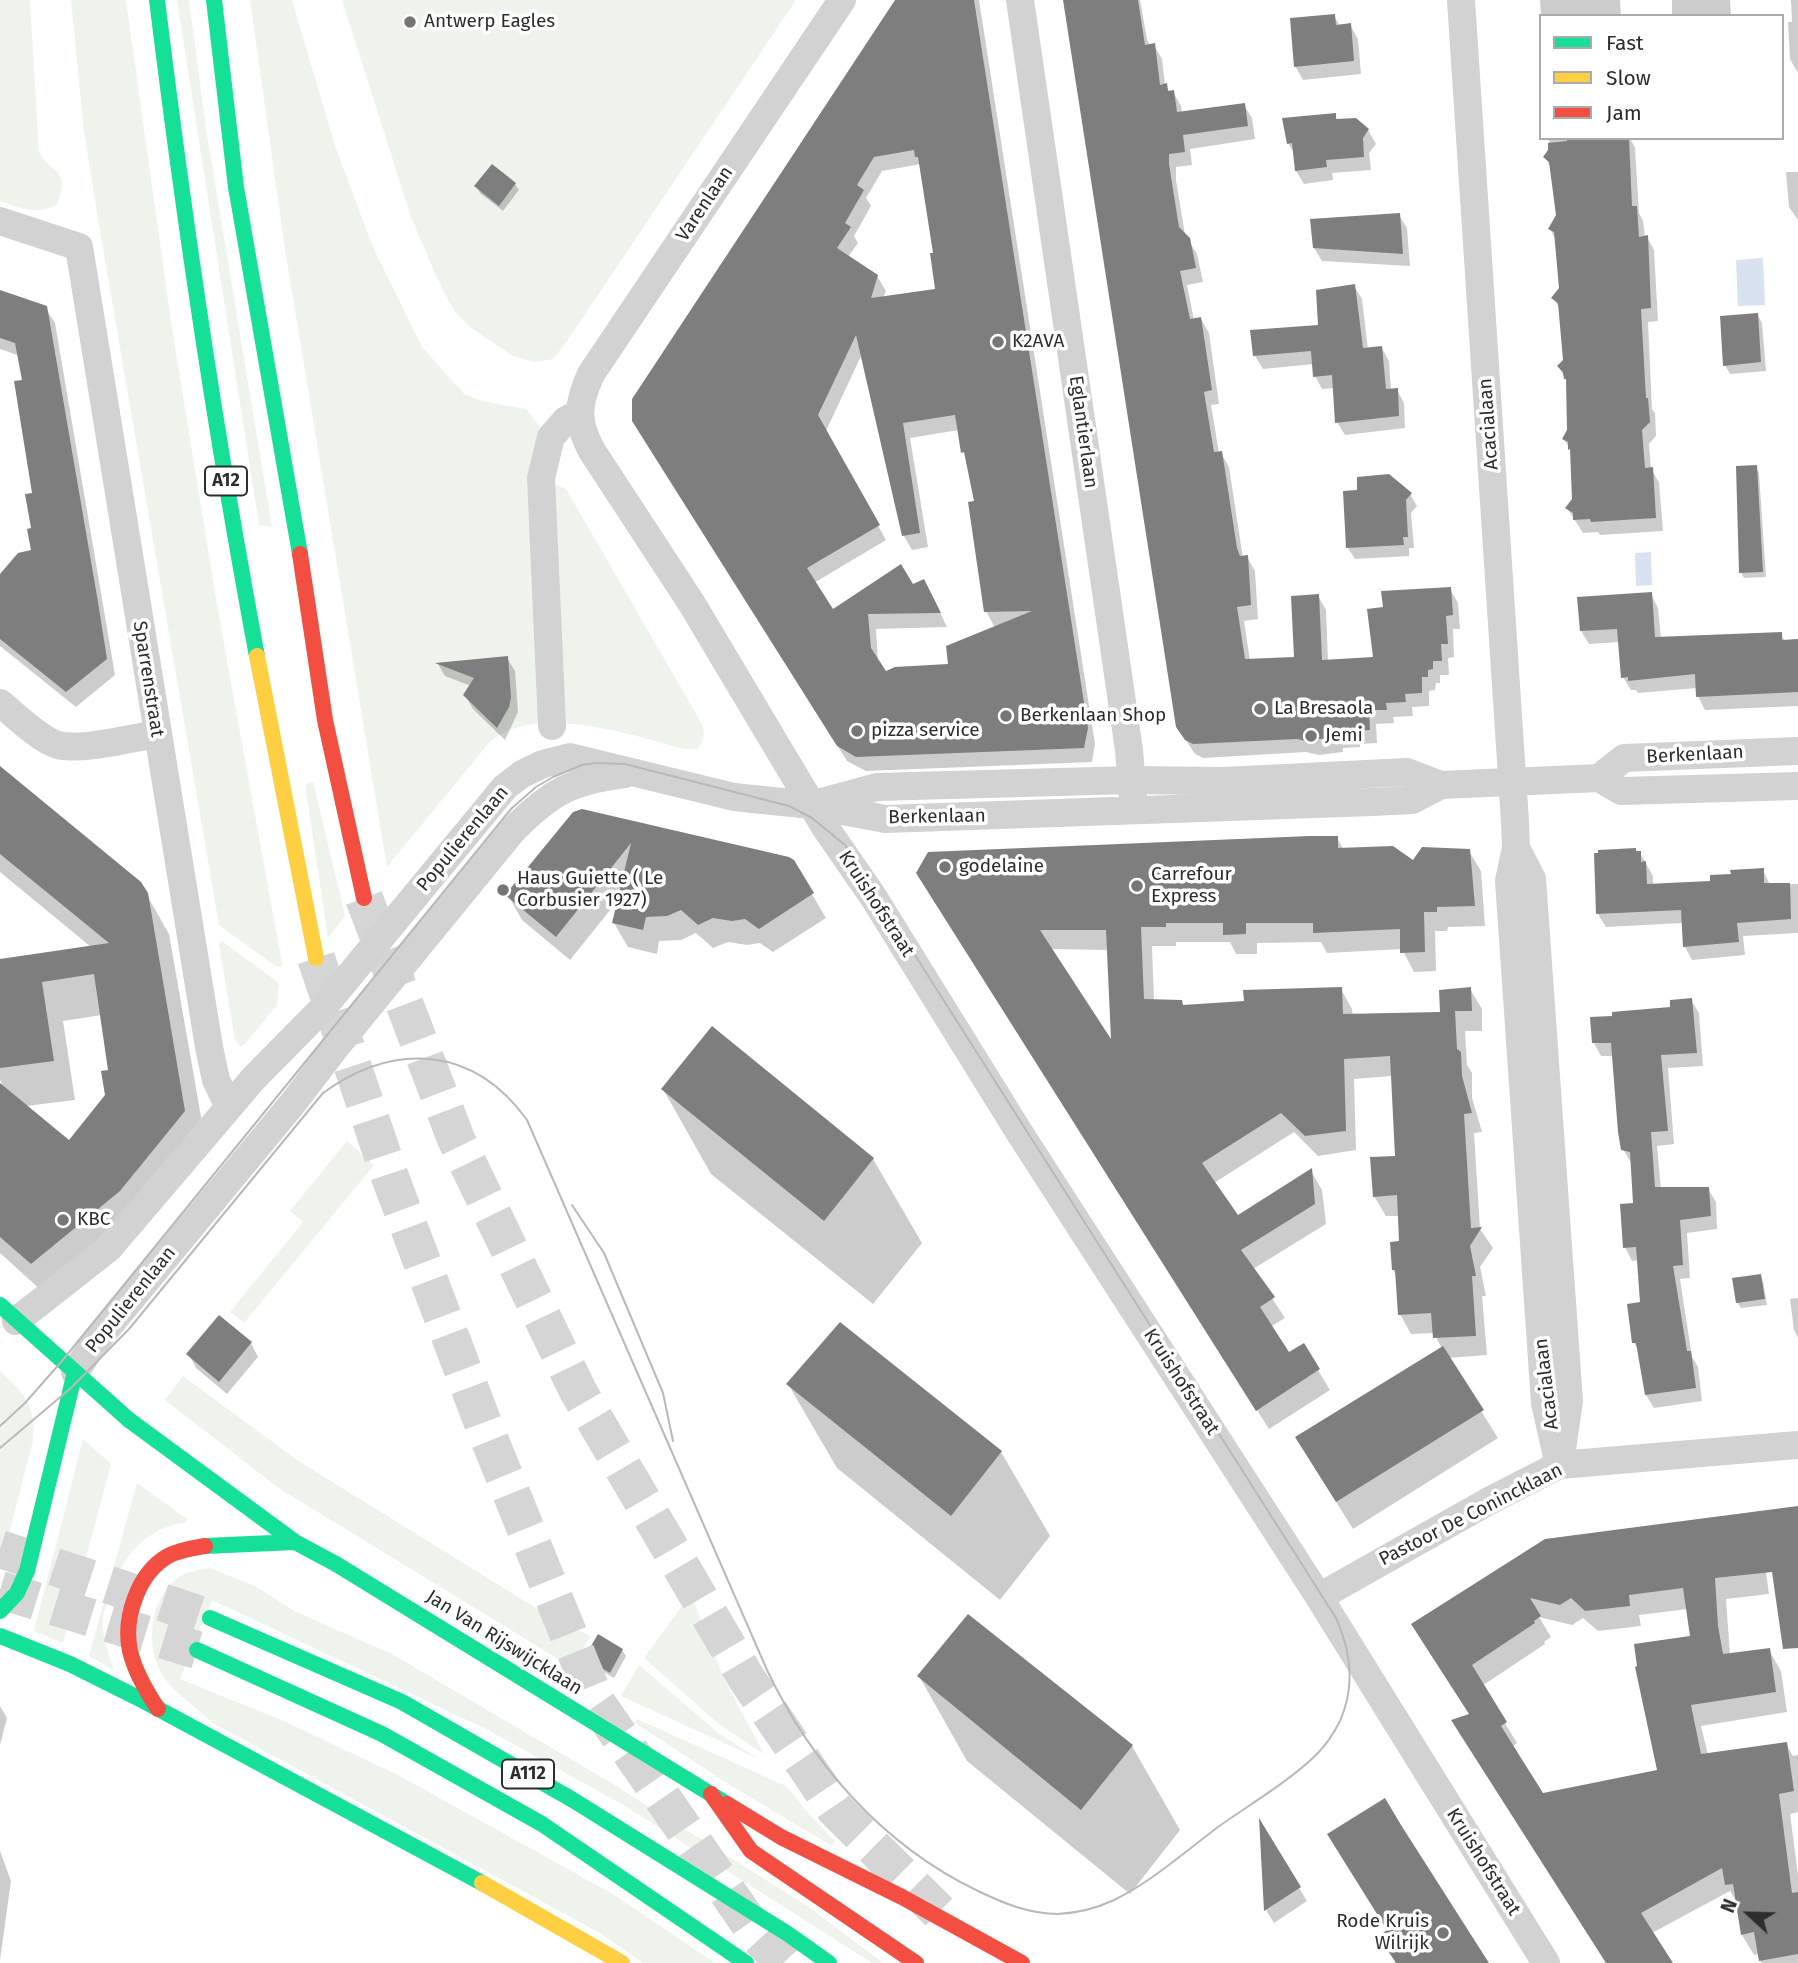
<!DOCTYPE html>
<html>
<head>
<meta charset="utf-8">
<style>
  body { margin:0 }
  #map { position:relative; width:1798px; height:1963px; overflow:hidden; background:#fff; font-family:"Fira Sans",sans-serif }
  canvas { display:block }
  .legend { position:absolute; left:1539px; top:14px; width:245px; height:126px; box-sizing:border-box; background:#fff; border:2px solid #ababab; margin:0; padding:9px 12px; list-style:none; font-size:21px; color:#2d2d2d }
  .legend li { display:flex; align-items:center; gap:14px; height:35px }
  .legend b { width:35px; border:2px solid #ababab }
  .north { position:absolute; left:1714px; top:1879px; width:70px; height:70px; -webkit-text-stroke:5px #fff; paint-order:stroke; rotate:292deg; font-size:19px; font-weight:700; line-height:28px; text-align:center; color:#2d2d2d }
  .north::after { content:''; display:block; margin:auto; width:24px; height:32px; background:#2d2d2d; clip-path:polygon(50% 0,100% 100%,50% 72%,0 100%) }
</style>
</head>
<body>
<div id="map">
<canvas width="1798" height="1963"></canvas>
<ul class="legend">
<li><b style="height:9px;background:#16e098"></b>Fast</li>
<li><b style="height:9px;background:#ffcf43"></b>Slow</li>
<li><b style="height:9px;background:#f24e42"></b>Jam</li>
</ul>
<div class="north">N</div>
</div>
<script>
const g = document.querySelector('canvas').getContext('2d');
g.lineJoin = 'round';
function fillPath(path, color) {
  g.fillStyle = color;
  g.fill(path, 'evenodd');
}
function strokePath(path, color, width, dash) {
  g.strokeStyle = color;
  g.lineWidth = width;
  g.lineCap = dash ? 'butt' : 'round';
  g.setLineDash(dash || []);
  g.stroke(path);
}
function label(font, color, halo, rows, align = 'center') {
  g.font = font + ' "Fira Sans",sans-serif';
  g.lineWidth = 7;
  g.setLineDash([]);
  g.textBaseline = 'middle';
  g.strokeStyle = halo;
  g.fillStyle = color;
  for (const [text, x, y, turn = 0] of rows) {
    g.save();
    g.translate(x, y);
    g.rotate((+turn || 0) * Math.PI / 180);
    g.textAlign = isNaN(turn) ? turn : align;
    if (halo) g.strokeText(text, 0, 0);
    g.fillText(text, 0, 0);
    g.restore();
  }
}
const green = new Path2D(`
  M0 0H30L39 151C49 176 72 165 57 204 37 216 20 208 0 201Z
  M71 0H126L171 322 217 605 282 964 281 967 275 966 219 925 99 225 84 132Z
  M177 0H189L206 129 272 527 259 525Z
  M250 0H292L335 146 372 245 422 347 464 394 482 401 526 409 539 425 538 443 526 490 557 485 566 489 702 724C705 735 705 741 697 749H684C632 735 532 701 488 744L387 867 286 256Z
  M342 0H796L565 344 553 359 535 362 513 356 470 327 455 312 442 289 411 217Z
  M313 781 345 916 328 938 305 785Z
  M222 941 279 983 277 1005 244 1045 240 1046 235 1040 219 944Z
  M347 1141 374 1165 244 1323 230 1312 303 1222 290 1211Z
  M0 1371C25 1394 36 1405 33 1441L0 1568Z
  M183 1376 297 1460 544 1613 590 1636 573 1668 280 1489 165 1400Z
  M83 1439 111 1464 63 1643 34 1631Z
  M137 1483 187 1519 186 1522C144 1529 121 1557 110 1596 108 1603 104 1610 103 1617 101 1635 108 1653 114 1670L89 1656Z
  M210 1568 255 1586 294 1611 392 1654 608 1781 809 1907 883 1963H872L625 1806 486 1729 212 1600 180 1679 286 1722 398 1775 613 1894 715 1963H643L600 1933 213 1723C198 1709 177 1695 165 1679 145 1651 148 1603 175 1580 185 1571 198 1570 210 1568Z
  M691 1594 724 1679 764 1754 720 1725 644 1658Z
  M639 1665 717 1732 759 1759 621 1696Z
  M637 1719 786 1786 808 1813 835 1841 832 1846 730 1785 635 1723Z`);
const water = new Path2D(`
  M1763 258 1765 305 1738 306 1736 260Z
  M1651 552 1652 585 1636 586 1635 553Z`);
const shadow = new Path2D(`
  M897 0H979L1095 744 1092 762 866 771 847 761 643 436ZM921 164 935 254 937 290 883 298 886 291 877 276 848 257 858 243 854 236 871 206 866 198 882 171ZM862 354 904 536 912 550 928 547 910 438 959 430 976 503 986 611 995 628 950 665 885 673 878 662 876 629 947 627 932 596 912 586 832 612 814 583 886 540 826 431Z
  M1065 0H1140L1147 39 1150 46 1154 45 1162 59 1165 85 1170 92H1173L1181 106 1182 113 1244 105 1252 118 1255 139 1190 149 1192 165 1176 167V180L1185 235 1197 254 1203 282 1187 285 1194 320 1201 319 1209 333 1219 404 1211 405 1219 453H1221L1229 467 1243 558 1247 557 1255 571 1258 619 1244 621 1250 661 1296 659 1318 596 1326 610 1328 661 1375 658 1385 609 1450 589 1458 603 1460 629H1453L1454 657 1448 658 1449 675H1440V683H1436L1435 690 1429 691V706L1412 707 1413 716 1393 717 1394 723 1376 724 1377 743 1360 744V747L1343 748V752L1319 755 1306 752 1203 758 1195 754 1180 731Z
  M1540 0H1620L1621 16H1541Z
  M1672 0H1730L1731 16H1672Z
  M1791 0H1798V73L1790 59 1788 22H1792Z
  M1334 16 1340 26 1350 25 1358 39 1361 74 1303 80 1295 66Z
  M1335 115 1338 121 1368 130 1376 144 1369 153 1371 170 1332 173 1333 180 1304 184 1296 171 1295 155 1288 143Z
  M1549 138H1630L1635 148 1639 213 1643 221 1645 237H1647L1654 250 1658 321 1648 322 1652 409 1655 413 1656 436 1649 444 1651 469 1659 482 1663 531 1600 535 1598 532 1583 533 1567 508 1574 500 1572 453 1564 439 1569 431 1568 384 1559 367 1564 361 1561 311 1553 298 1560 289 1556 240 1550 229 1557 215 1552 169 1545 157 1550 151Z
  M1786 172H1798V220L1789 207Z
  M515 184 519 190 503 211 480 193 476 186Z
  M1399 215 1407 228 1410 266 1322 261 1314 248Z
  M1354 286 1362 299 1368 350 1382 348 1389 361 1391 390H1397L1404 403 1405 428 1345 435 1337 422 1334 388 1322 389 1315 376 1314 364 1263 369 1255 356 1320 326Z
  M0 292 45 307 55 323 115 675 76 707 0 646V577L33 552 34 494 24 381 20 356 0 349Z
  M1757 314 1762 323 1766 371 1730 374 1725 365Z
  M1756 467 1759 473 1766 577 1744 578 1741 572Z
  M1410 494 1417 506 1411 513 1414 548H1409V556L1355 559 1348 548Z
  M1651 594 1658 608 1661 638 1781 634 1785 641H1798V706L1705 710 1698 696 1697 688 1638 693 1636 690H1631L1623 677 1620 642 1589 644 1581 631 1579 599Z
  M507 658 515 671 518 712 505 740 473 709 465 695 471 686 445 676 438 664Z
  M0 769 140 883 169 934 207 1151 54 1302 0 1253V1085L4 1088 0 1080V961L91 947 0 872ZM102 1015 110 1071 107 1095 69 1143 26 1106 75 1100 63 1021Z
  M574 814 793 862 826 918 773 952 760 943 747 945 728 942 713 948 696 933 681 940 659 941 657 954 628 947 614 923 619 899 570 960 522 920 508 895Z
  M1337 838 1344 850 1413 862 1469 851 1481 871 1485 926 1448 927 1447 931H1435L1436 971 1414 972 1402 949 1327 953 1321 942 1257 943V954H1236L1230 942H1176V946H1152L1154 1001 1184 1007 1245 1003 1341 989 1352 1009 1353 1016 1442 1013 1470 989 1482 1009V1031H1465L1467 1065 1472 1073V1098L1482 1132 1474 1133 1480 1229 1493 1248 1480 1267 1486 1296H1482L1487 1355 1448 1358 1498 1438 1353 1529 1313 1465 1442 1349 1434 1333 1411 1334 1400 1314 1397 1277 1393 1270 1400 1243 1399 1216H1386L1374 1196 1397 1158 1393 1076 1354 1079 1356 1150 1318 1156 1294 1132 1214 1183 1238 1218 1311 1171 1322 1190 1326 1224 1253 1269 1285 1318 1270 1327 1288 1354 1303 1345 1330 1390 1269 1429 930 894ZM1051 949 1109 950 1114 1046Z
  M1637 853H1640L1653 876V886L1712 883 1763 870 1770 885 1798 884V933L1743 936 1745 955 1692 960 1685 947 1683 923 1606 927 1598 914Z
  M1691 1000 1699 1013 1703 1066 1668 1068 1674 1144 1657 1146 1661 1189H1708L1716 1202 1717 1229 1687 1233 1690 1278 1680 1279 1692 1357 1698 1367 1702 1401 1654 1408 1646 1395 1640 1353 1634 1343 1642 1304 1639 1260 1632 1261 1625 1247 1635 1204 1631 1163 1623 1149 1614 1056H1601L1594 1043Z
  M663 1089 873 1159 922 1243 873 1304 711 1174Z
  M1760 1276 1763 1282 1767 1305 1741 1308 1737 1302Z
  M1798 1298V1338L1794 1330 1790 1299Z
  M251 1343 258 1357 227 1394 196 1368 189 1355Z
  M788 1384 1001 1452 1050 1536 1000 1600 837 1468Z
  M1798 1507V1567L1766 1572 1769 1594 1726 1599 1730 1655 1769 1650 1781 1671 1787 1712 1701 1726 1708 1755 1786 1744 1793 1756 1798 1755V1812L1790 1814 1798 1875V1963H1761L1760 1954 1754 1955 1742 1935 1738 1904 1730 1891 1652 1933 1670 1963H1607L1471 1716 1414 1624ZM1688 1609 1692 1638 1659 1771 1542 1795 1512 1747 1517 1743 1482 1686 1545 1644 1544 1642 1551 1637 1539 1617 1572 1625 1583 1618 1598 1631 1641 1626 1639 1615Z
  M622 1650 626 1656 614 1678 590 1664 586 1658Z
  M919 1676 1132 1746 1180 1830 1130 1894 967 1761Z
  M0 1706 7 1718 0 1745Z
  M1261 1825 1307 1901 1274 1923 1266 1910Z
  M0 1851 11 1881 0 1960Z`);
const building = new Path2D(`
  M895 0H974L1088 728 1084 748 856 757 837 746 632 421V399ZM914 150 915 157H918L933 253H930L935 289 871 298 878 275 837 248 851 227 845 223 864 190 857 185 874 157ZM856 335 902 536 920 533 903 423 955 415 961 453 964 452 974 501 968 502 984 612 1032 611 946 646 948 664 895 667 886 671 871 648 868 614 941 613 924 579 913 584 901 564 833 609 807 568 880 525 818 415Z
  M1063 0H1138L1145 45 1155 43 1160 85 1167 83 1168 91 1174 90 1177 112 1245 103 1248 126 1183 135 1185 152 1169 154V164L1179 227 1190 238 1196 268 1180 271 1190 319 1201 317 1212 390 1204 392 1214 452 1222 451 1237 548 1240 556 1248 555 1251 605 1237 607 1245 659 1294 657 1291 596 1319 594 1322 660 1373 657 1367 609 1383 607 1381 591 1451 587 1453 615 1446 616 1448 644H1441L1442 661H1433V669L1428 670V677H1422V693L1405 694 1406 702 1386 703 1387 710H1369L1370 730 1353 731V734H1336V738L1319 739 1310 742 1297 739 1193 744 1185 740 1176 727Z
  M1335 14 1336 25 1351 23 1354 61 1294 67 1290 18Z
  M1336 113V119L1356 118 1369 129 1363 138 1364 157 1326 160 1327 167 1295 171 1292 143 1287 144 1282 118Z
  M1567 138H1629L1632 206H1637L1639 237 1648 235 1651 308 1641 309 1646 398H1648L1650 422 1642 430 1645 468 1653 467 1656 518 1591 522 1590 519 1573 520V513L1565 508 1572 499 1570 449 1568 450V442L1562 439 1567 430 1566 379H1564L1563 372 1557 366 1563 360 1558 303 1551 298 1559 288 1554 232 1548 229 1556 215 1549 162 1543 157 1548 150V143L1567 141Z
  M492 164 516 183 499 206 474 186Z
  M1400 213 1403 254 1313 248 1310 219Z
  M1355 284 1363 348 1382 346 1386 389 1398 388 1399 416 1335 423 1332 375 1313 377 1311 351 1253 356 1250 330 1318 325 1316 290Z
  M0 290 47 306 98 602 107 659 66 692 0 639V574L18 553 31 550 27 529 31 528 25 494 32 493 14 381 22 380 15 343 0 338Z
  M1758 313 1761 362 1723 366 1720 316Z
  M1757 465 1763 572 1739 573 1736 466Z
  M1389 474 1412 493 1406 500 1408 537H1403L1404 545 1346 548 1343 491 1357 490V477Z
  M1652 592 1655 637 1782 632V640L1798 639V692L1696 697 1695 674 1628 681V677L1621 678 1617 629 1580 631 1577 597Z
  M508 656 511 697 509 707 497 728 463 695 474 678 435 663Z
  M0 766 141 882 148 893 185 1111 120 1191 31 1264 0 1237V1083L69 1140 105 1095 101 1071 108 1070 94 974 42 982 54 1061 0 1068V959L109 943 0 854Z
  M582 809 789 857 794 860 814 893 759 929 745 919 732 921 713 918 698 925 681 910 667 916 646 917 643 930 612 923 631 843 556 937 505 895 573 812Z
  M1310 836H1338V848L1393 846 1413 860 1422 847 1470 849 1475 906 1437 907V912H1424L1425 952 1400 953V929L1313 933V923H1246V934L1223 935V923H1166V927H1141L1144 999 1182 1000 1183 1005 1244 1001 1243 990 1342 987 1343 1014 1440 1012 1439 990 1471 987 1472 1011H1455L1457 1049 1461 1052 1462 1076 1472 1113 1464 1114 1471 1228 1482 1227 1470 1246 1476 1276H1472L1476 1336 1433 1338 1431 1313 1398 1315 1395 1270H1392L1390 1242 1399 1241 1397 1195 1373 1197 1370 1157 1395 1156 1390 1056 1344 1059 1346 1131 1305 1136 1281 1113 1202 1163 1238 1215 1312 1168 1315 1204 1241 1250 1275 1297 1260 1307 1289 1352 1304 1343 1320 1369 1256 1411 916 873 928 852ZM1040 930H1106L1111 1039Z
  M1636 848V851H1641V862L1646 861 1647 884 1710 881V875L1731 874 1730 870 1764 868V883H1790L1791 919 1737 923 1739 942 1683 947 1681 910 1596 914 1594 853H1598V850Z
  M1692 998 1697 1053 1661 1055 1668 1131 1651 1132 1655 1187H1709L1711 1216 1680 1220 1683 1265 1673 1266 1687 1351H1691L1696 1388 1645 1395 1636 1343H1632L1627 1304 1640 1302 1636 1247 1623 1248 1620 1204 1633 1203 1630 1152 1621 1150 1618 1132 1611 1043H1592L1590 1017 1612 1016V1012L1670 1007V1000Z
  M712 1026 874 1158 824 1221 661 1089Z
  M1761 1274 1765 1299 1736 1303 1732 1278Z
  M219 1315 252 1342 219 1382 186 1354Z
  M840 1322 1002 1451 951 1516 786 1384Z
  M1443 1346 1484 1410 1336 1502 1295 1437Z
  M1798 1506V1648L1783 1649 1772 1572 1715 1578 1718 1626 1723 1654 1770 1648 1776 1692 1691 1705 1701 1754 1787 1742 1794 1791 1779 1794 1792 1893 1798 1892V1954L1759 1961 1754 1932 1741 1935 1733 1884 1725 1885 1722 1868 1641 1913 1673 1963H1606L1451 1720 1469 1714 1411 1624 1545 1539ZM1683 1588 1690 1636 1634 1644 1637 1666 1635 1667 1657 1770 1543 1793 1501 1726 1507 1722 1472 1665 1535 1623 1534 1621 1541 1616 1530 1598 1560 1605 1571 1598 1585 1611 1630 1606 1629 1595Z
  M968 1614 1133 1745 1081 1810 917 1676Z
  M598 1634 623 1649 610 1673 584 1658Z
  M1385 1798 1401 1825 1489 1963H1396L1378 1936 1387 1930 1327 1834Z
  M1259 1818 1301 1887 1264 1911Z`);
const highwayTunnel = new Path2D(`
  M364 898 456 1139 578 1391 745 1676 835 1809 939 1912
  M316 958 390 1177 484 1426 596 1702 756 1933 783 1963
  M0 1549 210 1618
  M0 1590 197 1650`);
const street = new Path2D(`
  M842 0 591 374C577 405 576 421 592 451L692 604 825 827 874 898 1019 1132 1319 1597 1546 1963
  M1020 0 1129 750 1134 810
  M1461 0 1515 822 1516 848 1509 881 1545 1403 1559 1465
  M0 221 79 247 209 1047 216 1080 229 1107
  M0 703C15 715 40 740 58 745 81 751 132 738 157 734
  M552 726 541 478 551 437 566 420 579 413
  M1599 778 1624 758 1798 751
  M818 803 877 787 1132 780 1223 781 1407 772 1441 785
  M1516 848 1532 879 1569 1401 1562 1449
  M16 1321 109 1248 253 1079 321 1010 505 787 522 774 543 764 570 757 734 797 811 805 885 819 1373 802 1412 800 1441 785 1599 778 1621 791 1798 786
  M75 1372 93 1345 293 1103 335 1048 514 829C552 791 571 781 625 774
  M1319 1597 1489 1501 1559 1465 1798 1445`);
const fast = new Path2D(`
  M157 0C184 220 216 438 257 656
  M214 0 236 187 300 554
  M0 1305 129 1420 295 1542 336 1564 727 1804
  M205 1546 295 1542
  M0 1611 17 1593 27 1571 75 1372
  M210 1618 402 1702 573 1800 788 1934 829 1963
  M0 1636 70 1664 138 1698 482 1883
  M197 1650 382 1734 542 1824 746 1963`);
const slow = new Path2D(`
  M257 656 316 958
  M482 1883 622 1963`);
const jam = new Path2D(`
  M300 554 325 720 364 898
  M158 1709C146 1691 135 1672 130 1651 123 1618 138 1573 168 1556 179 1550 193 1548 205 1546
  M711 1794 751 1851 916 1963
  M727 1804 781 1837 902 1897 1022 1963`);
const tram = new Path2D(`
  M572 1205 604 1253 663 1393 673 1441
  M0 1426 25 1403 62 1361 511 809 536 787 553 777 582 765 596 763 625 764 789 806 812 818 845 845 1336 1618C1351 1651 1355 1687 1340 1721 1334 1733 1325 1746 1316 1755 1287 1783 1250 1804 1218 1827 1185 1852 1151 1882 1114 1900 1097 1908 1077 1913 1058 1914 1029 1914 1003 1903 978 1891 882 1845 812 1764 767 1670L527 1120C474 1046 394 1041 323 1093L129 1329 71 1388 0 1448`);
const markers = [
  [410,22,7,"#767676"],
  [998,342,7,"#767676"],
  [1260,709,7,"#767676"],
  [1006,716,7,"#767676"],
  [857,731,7,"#767676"],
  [1311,736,7,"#767676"],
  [945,867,7,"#767676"],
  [1137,886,7,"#767676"],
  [503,890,7,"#767676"],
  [63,1220,7,"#767676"],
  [1443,1933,7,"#767676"]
];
const shields = [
  [226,481,42],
  [528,1774,52]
];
const shieldNames = [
  ["A12",226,481],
  ["A112",528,1774]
];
const poiNames = [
  ["Antwerp Eagles",424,22],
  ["K2AVA",1012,342],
  ["La Bresaola",1274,709],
  ["Berkenlaan Shop",1020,716],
  ["pizza service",871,731],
  ["Jemi",1325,736],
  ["godelaine",959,867],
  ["Carrefour",1151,875],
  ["Express",1151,897],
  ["Haus Guiette ( Le",517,879],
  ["Corbusier 1927)",517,901],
  ["KBC",77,1220],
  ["Rode Kruis",1429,1922,"right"],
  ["Wilrijk",1429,1944,"right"]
];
const streetNames = [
  ["Varenlaan",705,204,-56],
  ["Acacialaan",1489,424,-94],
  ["Eglantierlaan",1083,432,82],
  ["Sparrenstraat",148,679,81],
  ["Berkenlaan",1695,755,-3],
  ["Berkenlaan",937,817,-1],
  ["Populierenlaan",463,839,-50],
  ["Kruishofstraat",876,904,57],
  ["Populierenlaan",131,1300,-51],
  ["Kruishofstraat",1181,1382,57],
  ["Acacialaan",1547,1384,-97],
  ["Pastoor De Conincklaan",1471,1515,-27],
  ["Jan Van Rijswijcklaan",504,1643,32],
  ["Kruishofstraat",1483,1862,58]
];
fillPath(green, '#eef4eb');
fillPath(water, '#d8e2f0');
fillPath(shadow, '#0003');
fillPath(building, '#7e7e7e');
strokePath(highwayTunnel, '#d5d5d5', 38, [38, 19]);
strokePath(street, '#d2d2d2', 28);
strokePath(fast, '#16e098', 16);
strokePath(slow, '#ffcf43', 16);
strokePath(jam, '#f24e42', 16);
strokePath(tram, '#b9b9b9', 2);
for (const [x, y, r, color] of markers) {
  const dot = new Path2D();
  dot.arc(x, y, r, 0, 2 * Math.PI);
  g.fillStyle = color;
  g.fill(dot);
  strokePath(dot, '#fff', 2.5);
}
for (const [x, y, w] of shields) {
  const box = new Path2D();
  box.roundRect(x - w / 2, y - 14.5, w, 29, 5);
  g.fillStyle = '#fff';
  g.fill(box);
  strokePath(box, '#2d2d2d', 2);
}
label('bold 18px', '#2d2d2d', null, shieldNames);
label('19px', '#2d2d2d', '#fff', poiNames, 'left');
label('19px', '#2d2d2d', '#fff', streetNames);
</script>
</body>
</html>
